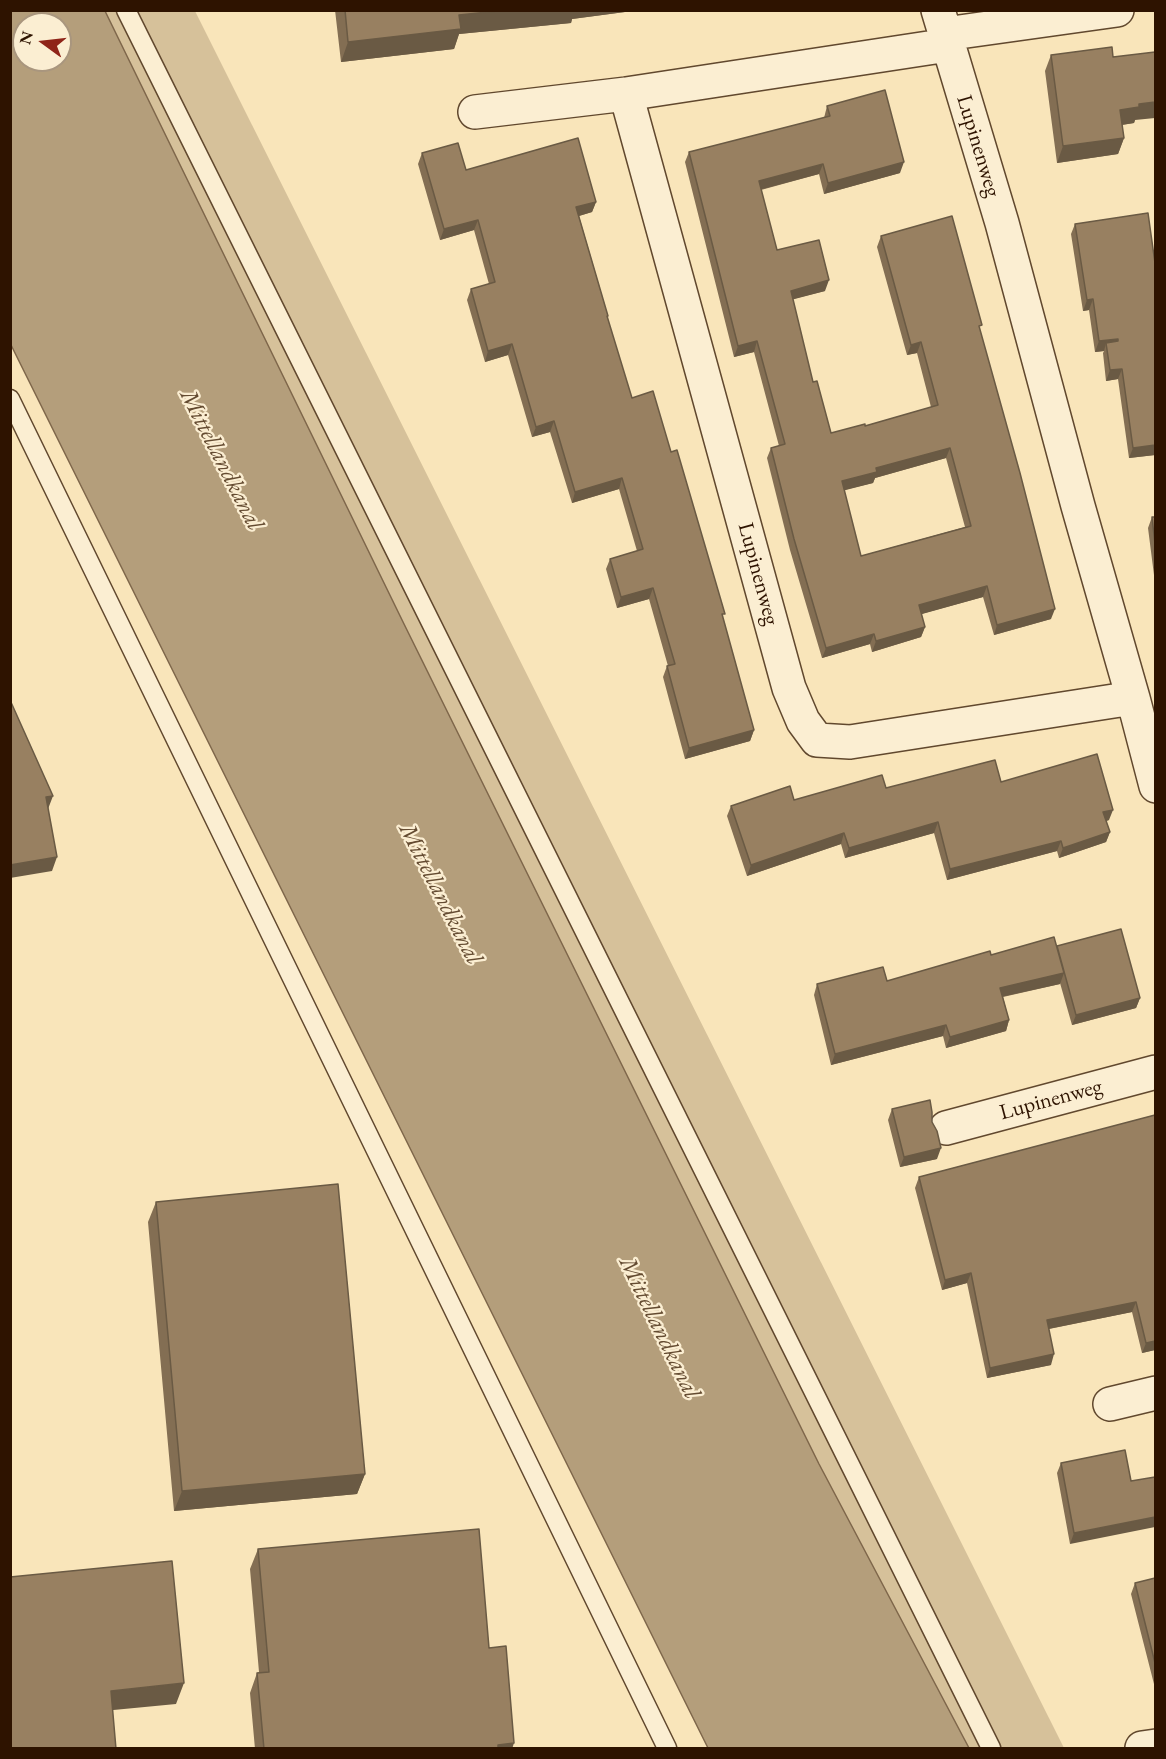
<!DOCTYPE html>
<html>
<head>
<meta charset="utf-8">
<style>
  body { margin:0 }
  #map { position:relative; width:1166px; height:1759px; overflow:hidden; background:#f9e5ba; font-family:"EB Garamond",serif }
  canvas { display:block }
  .frame { position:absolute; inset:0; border:12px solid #2e1300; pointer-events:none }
  .north { position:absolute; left:12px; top:12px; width:60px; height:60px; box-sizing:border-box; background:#fbeed2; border:2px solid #a9967e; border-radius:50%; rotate:285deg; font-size:16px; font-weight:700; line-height:24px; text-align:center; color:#2e1300 }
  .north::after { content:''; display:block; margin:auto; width:21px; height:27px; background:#8f2418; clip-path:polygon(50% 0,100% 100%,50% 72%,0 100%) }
</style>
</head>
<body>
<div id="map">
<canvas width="1166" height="1759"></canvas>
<div class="frame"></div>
<div class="north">N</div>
</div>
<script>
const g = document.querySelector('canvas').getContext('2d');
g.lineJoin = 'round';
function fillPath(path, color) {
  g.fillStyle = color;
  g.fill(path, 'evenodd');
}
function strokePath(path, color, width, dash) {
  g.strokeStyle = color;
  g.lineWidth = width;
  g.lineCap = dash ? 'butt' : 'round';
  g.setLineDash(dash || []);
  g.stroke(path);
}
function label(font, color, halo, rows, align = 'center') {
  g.font = font + ' "EB Garamond",serif';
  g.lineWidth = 4.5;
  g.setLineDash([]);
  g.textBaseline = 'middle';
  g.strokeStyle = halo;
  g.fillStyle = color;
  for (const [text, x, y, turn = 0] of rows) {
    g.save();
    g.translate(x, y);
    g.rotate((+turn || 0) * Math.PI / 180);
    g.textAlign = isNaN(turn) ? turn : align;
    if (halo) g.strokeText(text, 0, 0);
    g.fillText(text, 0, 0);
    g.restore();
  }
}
const green = new Path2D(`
  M105 11H195L1064 1748H969L819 1464 404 624Z`);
const water = new Path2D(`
  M11 10 105 11 404 624 819 1464 969 1748H708L11 345ZM24 24H60V60H24Z`);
const lane = new Path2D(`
  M126 10 991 1748
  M10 399 667 1748`);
const street = new Path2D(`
  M938 10 1002 223 1078 506 1133 698 1156 786
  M945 34 1117 10
  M626 94 789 688 803 721 817 740 850 742 1133 698
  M475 112 626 94 948 45
  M946 1128 1156 1072
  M1110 1404 1156 1393
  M1142 1748 1156 1746`);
const wall = new Path2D(`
  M335 10H640L572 19 571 23 459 34 454 49 341 62Z
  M1051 55 1113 57 1135 120 1134 123 1122 125 1124 138 1118 154 1057 163 1045 71Z
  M827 106 900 173 824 194 819 174 761 190 777 250 825 291 793 299 813 382 831 433 865 426 931 407 917 353 907 355 877 247 881 236 980 331 1051 619 994 635 983 597 921 614 925 627 921 637 872 652 870 644 822 658 790 550 767 458 771 448 779 446 754 352 734 357 685 162 689 152 824 118ZM946 458 965 527 861 556 844 490 873 483 875 478Z
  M422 153 466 170 596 202 592 212 579 216 608 316 607 318 632 398 723 618 754 730 750 741 685 759 663 677 667 666H668L649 599 617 608 606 569 610 559 637 551 619 489 572 503 550 432 532 437 508 355 485 362 467 300 471 289 489 284 474 230 440 240 418 164Z
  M1075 224 1155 263V455L1129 458 1118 379 1106 381 1103 353 1104 351 1095 352 1089 310 1083 311 1071 234Z
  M1152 517H1155V583L1148 528Z
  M1001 782 1109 820 1106 821 1110 832 1106 842 1059 858 1057 851 947 880 934 833 845 858 841 844 747 876 727 816 731 806 794 800 886 788Z
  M1057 946 1140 998 1136 1008 1072 1025 1060 983V984L1003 997 1009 1020 1006 1031 946 1048 943 1036 831 1065 814 995 817 984 887 981 991 955 1057 948Z
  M892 1109 932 1122 937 1159 900 1167 888 1120Z
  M1155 1115V1350L1142 1353 1132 1312 1049 1329 1051 1365 987 1378 967 1283 942 1290 915 1188 919 1177Z
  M156 1202 365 1474 357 1494 174 1511 148 1222Z
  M1061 1463 1131 1481 1070 1544 1057 1473Z
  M258 1549 489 1648 512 1749H255L250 1693 257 1673 259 1672 250 1569Z
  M1155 1578V1688L1131 1594 1135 1583Z`);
const shadedWall = new Path2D(`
  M507 10H640L572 19 571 23 459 34 454 49 341 62 348 42 459 15Z
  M1155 102V118L1135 120 1134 123 1114 126 1120 110 1139 104Z
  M1124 138 1118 154 1057 163 1063 146Z
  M904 162 900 173 824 194 828 183Z
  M823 164 819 174 755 191 759 181Z
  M596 202 592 212 572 218 576 207Z
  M478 220 474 230 440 240 444 229Z
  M829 280 825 291 787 301 791 291Z
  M1093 299 1089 310 1083 311 1087 300Z
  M1118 339 1114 349 1106 343 1104 351 1095 352 1099 341Z
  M757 341 754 352 734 357 738 346Z
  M921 342 917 353 907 355 911 345Z
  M512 344 508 355 485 362 488 351Z
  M1122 369 1118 379 1106 381 1110 370Z
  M554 421 550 432 532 437 536 427Z
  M1155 445V455L1129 458 1133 448Z
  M950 448 946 458 875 478 873 483 838 492 842 481 876 468Z
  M622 478 619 489 572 503 575 492Z
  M987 586 983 597 915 616 919 605Z
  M653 588 649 599 617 608 621 597Z
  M1055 609 1051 619 994 635 997 625Z
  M925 627 921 637 872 652 876 641Z
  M874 634 870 644 822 658 826 648Z
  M754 730 750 741 685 759 689 748Z
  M53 796 48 809 46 797Z
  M1113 810 1109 820 1100 823 1103 812Z
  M938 822 934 833 845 858 849 848Z
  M1110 832 1106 842 1059 858 1063 848Z
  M844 833 841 844 747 876 751 865Z
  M1061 841 1057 851 947 880 950 869Z
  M57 857 52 871 10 878V865Z
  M1064 973 1060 984 996 998 1000 988Z
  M1140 998 1136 1008 1072 1025 1076 1015Z
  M1009 1020 1006 1031 946 1048 950 1037Z
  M946 1025 943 1036 831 1065 835 1054Z
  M941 1148 937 1159 900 1167 904 1157Z
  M971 1273 967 1283 942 1290 945 1280Z
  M1136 1302 1132 1312 1043 1330 1047 1320Z
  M1155 1341V1350L1142 1353 1146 1343Z
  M1054 1354 1051 1365 987 1378 990 1368Z
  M365 1474 357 1494 174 1511 182 1491Z
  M1155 1517V1527L1070 1544 1074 1533Z
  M184 1683 176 1704 103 1711 111 1691Z
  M514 1743 512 1749H497L498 1745Z`);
const building = new Path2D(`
  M345 10H507L459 15 461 29 348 42Z
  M1112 47 1113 57 1155 52V102L1139 104V107L1120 110 1124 138 1063 146 1051 55Z
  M885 90 904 162 828 183 823 164 759 181 777 250 819 240 829 280 791 291 813 382 817 381 831 433 865 424V426L938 405 921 342 911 345 881 236 952 216 982 325 979 326 1020 473 1055 609 997 625 987 586 919 605 925 627 876 641 874 634 826 648 794 539 771 448 785 444 757 341 738 346 689 152 830 116 827 106ZM950 448 971 526 861 556 842 481 877 472 876 468Z
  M578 138 596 202 576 207 608 316H607L632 398 653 391 671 452 677 450 725 614H722L754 730 689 748 667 666 675 664 653 588 621 597 610 559 643 549 622 478 575 492 554 421 536 427 512 344 488 351 471 289 495 282 478 220 444 229 422 153 458 143 466 170Z
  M1148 213 1155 263V445L1133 448 1122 369 1110 370 1106 343 1118 341V339L1099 341 1093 299 1087 300 1075 224Z
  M1152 517H1155V544Z
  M10 700 53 796 46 797 57 857 10 865Z
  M1097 754 1113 810 1103 812 1110 832 1063 848 1061 841 950 869 938 822 849 848 844 833 751 865 731 806 790 786 794 800 882 775 886 788 995 760 1001 782Z
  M1121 929 1140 998 1076 1015 1057 946Z
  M1054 937 1064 973 1000 988 1009 1020 950 1037 946 1025 835 1054 817 984 883 967 887 981 990 951 991 955Z
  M930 1100 932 1112V1122L937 1131 941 1148 904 1157 892 1109Z
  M1155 1115V1341L1146 1343 1136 1302 1047 1320 1054 1354 990 1368 971 1273 945 1280 919 1177Z
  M338 1184 365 1474 182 1491 156 1202Z
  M1125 1450 1131 1481 1155 1477V1517L1074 1533 1061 1463Z
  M479 1529 489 1648 506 1646 514 1743 498 1745V1749H264L257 1673 269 1672 258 1549Z
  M172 1561 184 1683 111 1691 116 1749H10V1577Z
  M1155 1578V1663L1135 1583Z`);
const streetNames = [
  ["Lupinenweg",978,146,73],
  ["Lupinenweg",758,574,75],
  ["Lupinenweg",1051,1100,-15]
];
const waterNames = [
  ["Mittellandkanal",221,460,63],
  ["Mittellandkanal",440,894,63],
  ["Mittellandkanal",659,1328,64]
];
fillPath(green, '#d6c19a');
fillPath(water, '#b49e7b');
strokePath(water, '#7e664a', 1.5);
strokePath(lane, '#61482e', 21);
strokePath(street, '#61482e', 36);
strokePath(lane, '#fbeed2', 18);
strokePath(street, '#fbeed2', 33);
fillPath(wall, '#836e53');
fillPath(shadedWall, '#6a5a44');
fillPath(building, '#988061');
strokePath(building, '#6a5a44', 1.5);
label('22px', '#2e1300', '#fbeed2', streetNames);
label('italic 24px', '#644b31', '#fbeed2', waterNames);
</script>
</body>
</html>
